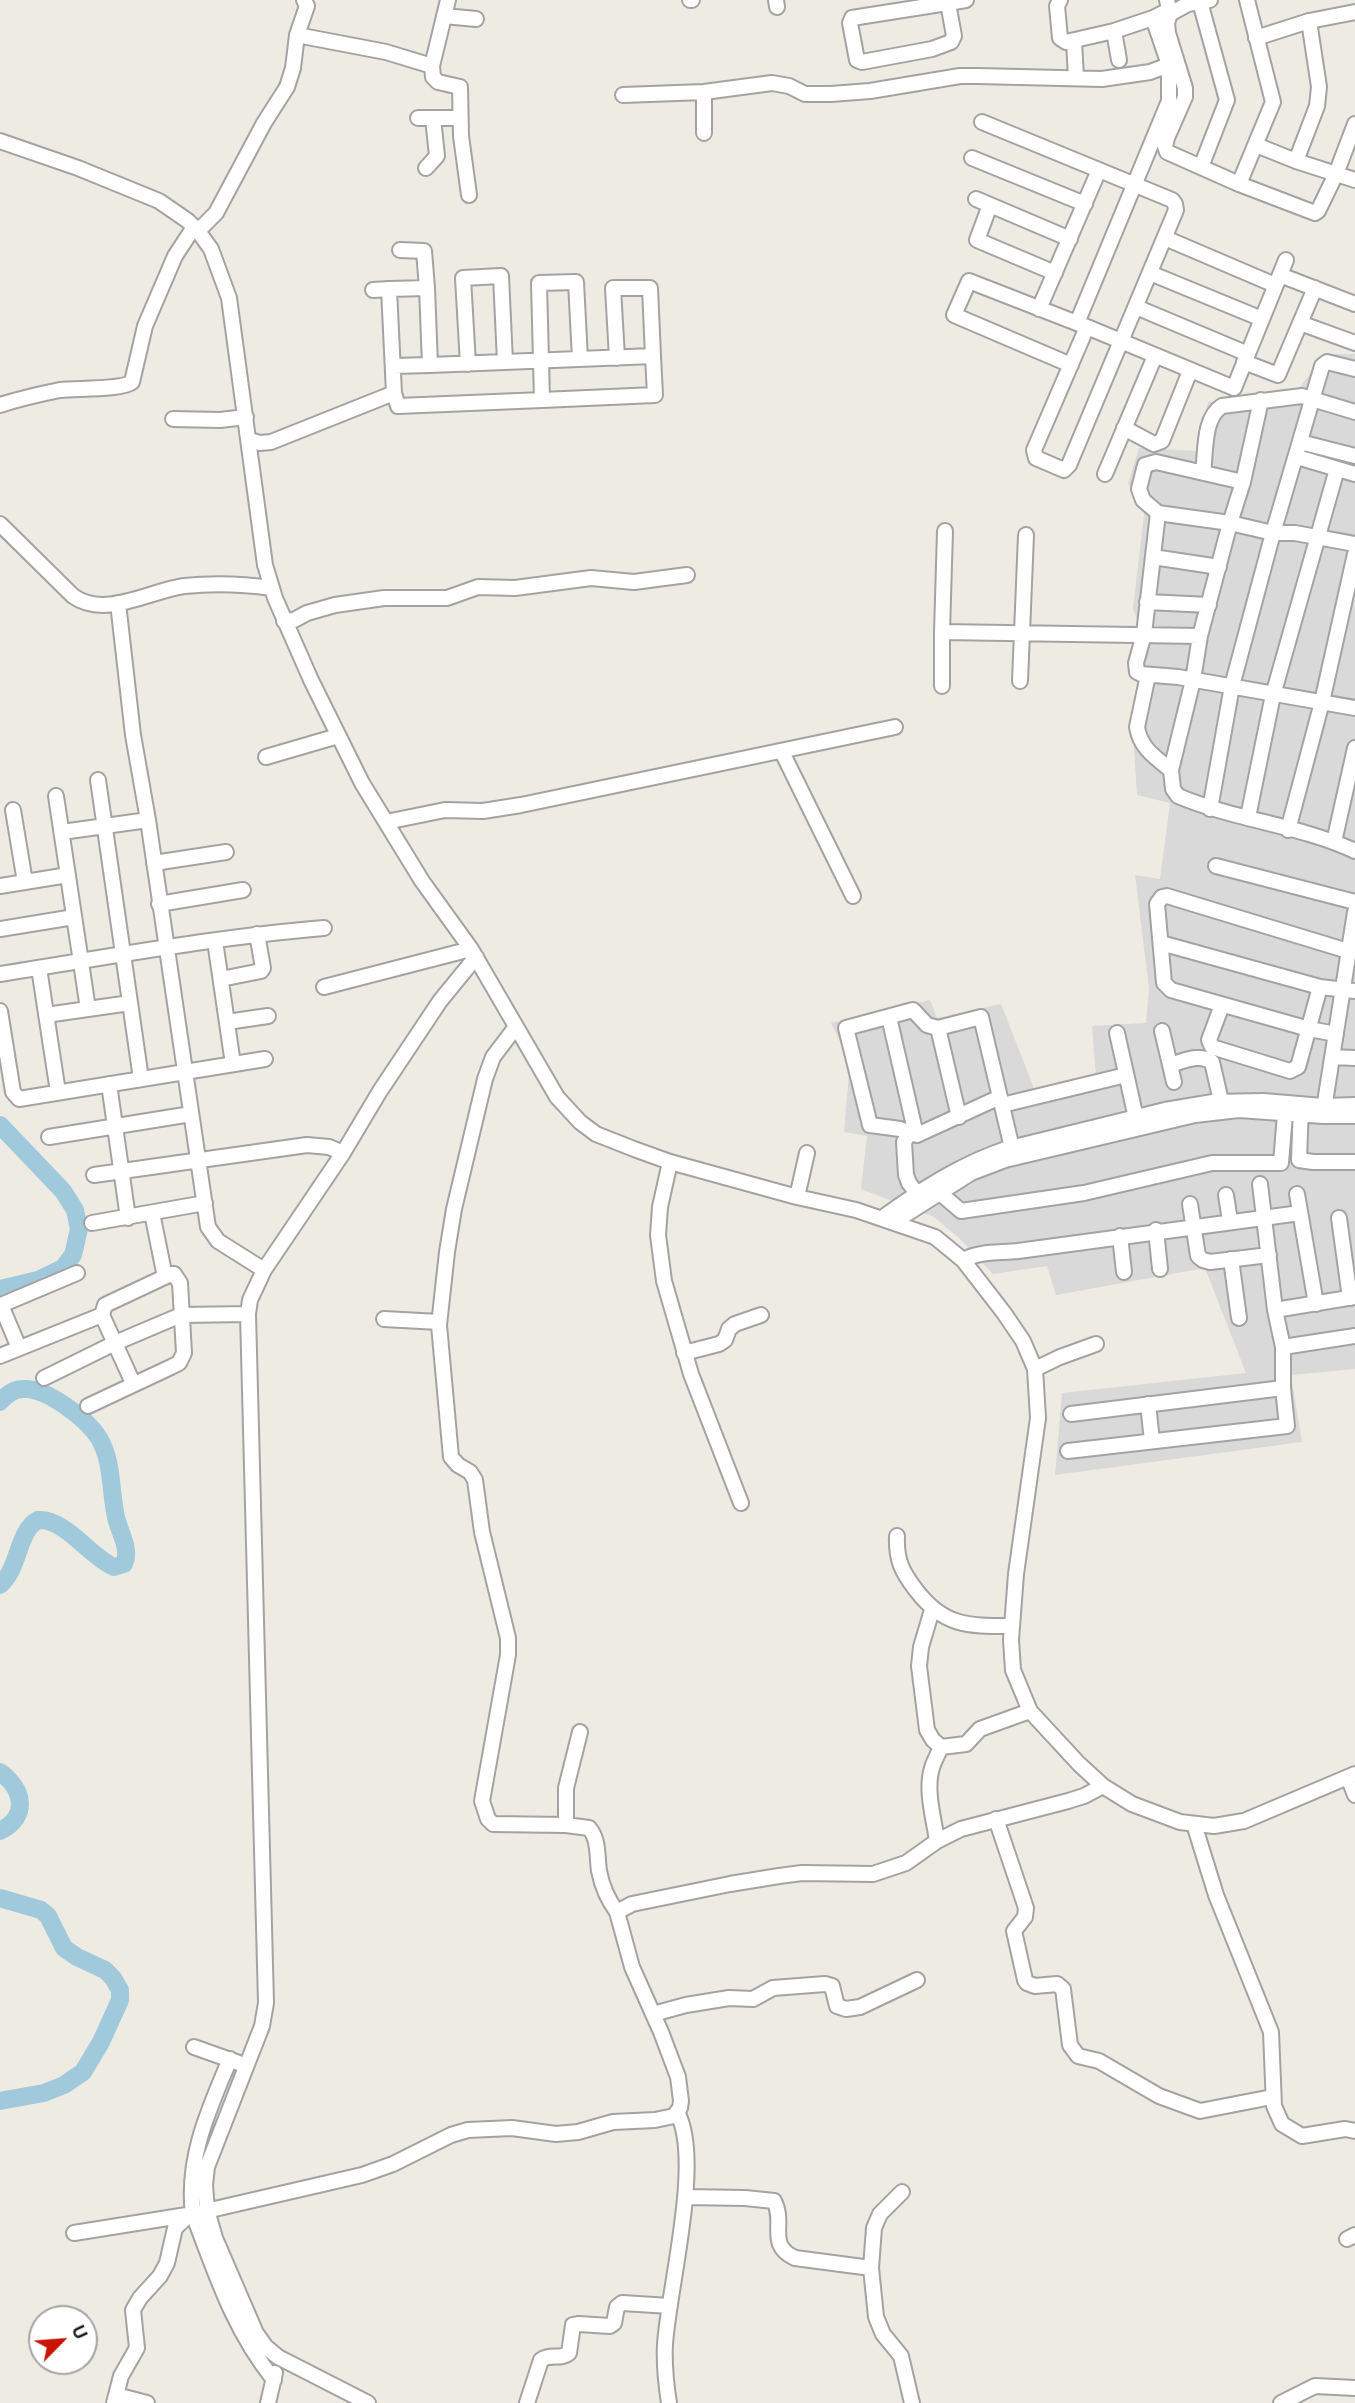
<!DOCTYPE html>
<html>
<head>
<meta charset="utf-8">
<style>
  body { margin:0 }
  #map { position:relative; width:1355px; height:2403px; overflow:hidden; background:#eeebe2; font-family:Ubuntu,sans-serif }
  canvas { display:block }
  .north { position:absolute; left:28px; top:2305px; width:70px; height:70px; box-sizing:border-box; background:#fff; border:2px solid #a4a4a4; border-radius:50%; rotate:65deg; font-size:19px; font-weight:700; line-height:28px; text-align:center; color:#1c1c1c }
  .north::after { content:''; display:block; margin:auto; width:24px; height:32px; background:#c81400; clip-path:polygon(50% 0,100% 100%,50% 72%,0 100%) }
</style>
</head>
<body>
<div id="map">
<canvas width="1355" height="2403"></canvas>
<div class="north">U</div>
</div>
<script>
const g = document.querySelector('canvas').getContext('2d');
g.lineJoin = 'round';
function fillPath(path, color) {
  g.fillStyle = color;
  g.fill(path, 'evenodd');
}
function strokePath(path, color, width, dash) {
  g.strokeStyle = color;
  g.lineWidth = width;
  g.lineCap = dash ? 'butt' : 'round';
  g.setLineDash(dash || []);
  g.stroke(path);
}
const residential = new Path2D(`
  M1324 354H1355V1369L1291 1375 1302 1442 1055 1475 1062 1393 1246 1373 1205 1268 1056 1295 1047 1266 993 1274 960 1239 934 1217 861 1189 867 1136 844 1132 850 1061 831 1023 930 1000 937 1018 1001 1004 1034 1088 1096 1077 1092 1026 1146 1023 1149 988 1135 875 1160 879 1170 803 1137 795 1132 718 1143 639 1133 608 1145 507 1128 484 1139 448 1197 451 1208 402 1298 390Z`);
const river = new Path2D(`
  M0 1125 63 1191 75 1210 79 1229 73 1255 63 1268 38 1280 0 1289
  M0 1402C6 1395 13 1389 23 1389 46 1387 87 1419 99 1438 113 1462 110 1490 116 1517 119 1532 131 1549 124 1564L114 1567C89 1556 65 1518 38 1520 17 1531 20 1568 0 1585
  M0 1772C24 1789 29 1817 0 1831
  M0 1898 41 1910 48 1916 64 1948 77 1957 105 1970 113 1978 120 1990V2000L101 2042 83 2072 64 2085 44 2093 0 2101`);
const minor = new Path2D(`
  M448 0 432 66 433 77 438 82 460 87 461 136 469 195
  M690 0H692
  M776 0 777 7
  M948 0V3L954 36 951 42 932 49 862 62 857 60 850 23 852 18 966 0
  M1060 0 1057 6 1060 38 1066 42 1114 31 1153 18
  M1167 0 1170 14 1167 23 1168 33 1185 88V97L1167 138 1165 146 1167 152 1239 184 1315 213 1318 211 1336 174 1355 124
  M1200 2 1227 100 1201 167
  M1170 14 1188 4 1210 0
  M444 16 476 19
  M1114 31 1119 60
  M297 35 386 52 432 66
  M1256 38 1309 21 1355 12
  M1074 41 1076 78
  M704 92V133
  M623 95 704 92 772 83 789 86 805 94H831L870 91 960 76H978L1102 79 1150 72 1169 65
  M418 118H460
  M982 122 1172 200 1175 204 1176 210 1069 465 1064 470 1036 458 1034 450 1087 327
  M0 141 78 168 159 201 188 221 198 231 211 249 229 298 265 565 275 598 311 680 362 783 422 881 471 949 557 1097 580 1122 596 1134 634 1149 670 1162 797 1197 856 1210 935 1237 963 1260 1004 1313 1023 1341 1035 1369 1038 1418 1016 1574 1011 1640 1013 1670 1030 1711 1079 1764 1103 1786 1132 1804 1180 1822 1214 1826 1244 1821 1355 1774
  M1256 145 1296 161 1355 180
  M972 158 1085 204
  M1296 161 1317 106 1319 87 1309 21
  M426 168 437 156 433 118
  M1239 184 1273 102 1247 0
  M976 199 1070 239
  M990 205 977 240 1055 273
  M198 231 216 213 264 123 287 87 293 68 297 35 307 6 304 0
  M1165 238 1275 285
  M400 250 424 251 427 288 389 289 394 393 398 406 542 400
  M1150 273 1262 319
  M1280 275 1355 304
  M373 290 389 289
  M1136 307 1248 354
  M1039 309 1099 170
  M1077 323 1169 101V65L1153 18 1169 10
  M1300 323 1355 343
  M580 359 576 282 539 283 542 400 655 395 653 356
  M1244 362 1278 375 1315 288
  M468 364 463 278 501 276 505 362
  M430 365C504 362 579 359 653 356L650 288H613L617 358
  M1071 365 954 315 969 281 1087 327 1234 388 1286 260
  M393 366 430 365 427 288
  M1261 400 1243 482 1230 523 1200 636 1193 680 1171 770 1173 789 1178 796C1235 820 1299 825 1355 851
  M0 405C19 399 40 394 60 390 77 388 122 390 132 382L145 326 175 256 194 227
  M173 419 220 420 246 417
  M1124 428 1154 444 1162 441 1190 371
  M249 440 260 443 271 442 394 393
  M1300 442 1355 456
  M1297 457 1355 474
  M1203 472C1206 451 1203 418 1222 406L1302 396 1355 412
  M1105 474 1155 356
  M1243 482 1156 462 1145 465 1139 489 1143 500 1158 513 1144 634 1136 663 1137 672 1141 674 1178 677 1355 708
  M1158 513 1230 523 1273 533H1295L1355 544
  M0 524 73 596C105 619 149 591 184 586 213 583 243 584 272 588
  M945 531 942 632 1200 636
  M1153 557 1219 567
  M1147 602 1209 605
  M118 603 133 735 148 820 208 1227 218 1241 264 1270
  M284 621 294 620 307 613 335 605 384 598H447L478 587 515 588 591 578 634 582 687 575
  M1148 675 1137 727C1140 748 1156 758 1171 770
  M1020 681 1026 535
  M942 686V632
  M782 752 853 896
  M266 757 338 736
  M98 780 141 1079
  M56 796 88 1009
  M1210 809 1232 686 1273 533 1322 366 1327 362 1355 369
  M13 810 25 882
  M1248 817 1273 695 1337 469
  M386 822 445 810 483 811 521 805 895 727
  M1288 830 1322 702 1355 554
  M62 832 148 820
  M1334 842 1355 748
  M154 863 226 852
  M1216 866 1355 902
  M0 886 68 875
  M159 904 243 890
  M0 929 74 917
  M215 941 233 1064
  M1161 943 1320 987 1355 991
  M39 968 58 1092
  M0 974C108 957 215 937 324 928
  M221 979 261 971 263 968 257 934
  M324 987 471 949
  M1222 1005 1209 1040 1212 1047 1290 1071 1298 1067 1320 987
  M0 1011 13 1092 19 1099 265 1059
  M46 1015 130 1003
  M889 1017 914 1126 904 1142 906 1175 909 1183 922 1200
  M227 1022 268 1016
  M515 1028 493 1057 485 1079 454 1209 447 1252 439 1325 451 1457 458 1465 470 1472 475 1480 482 1532 508 1638V1655L482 1801 488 1819 493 1824 566 1825 589 1828C599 1839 597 1857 599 1871 602 1886 608 1900 617 1912
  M938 1028 959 1117
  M1162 1031 1174 1082
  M1117 1033 1136 1118
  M1336 1034 1309 1029 1171 990 1164 983 1157 904 1162 897 1167 896 1348 951
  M1332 1057 1355 1058
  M1170 1065C1184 1061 1200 1053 1212 1062L1221 1101
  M109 1084 128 1218
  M1000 1097 917 1135 900 1129 870 1125 846 1028 913 1010 927 1025 938 1028 981 1017 1012 1148
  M1002 1105 1126 1075
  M1301 1106 1299 1160 1313 1162H1355
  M1323 1115 1355 912
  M49 1137 191 1114
  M670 1162 660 1207 658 1235 664 1281 691 1374 741 1503
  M94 1175 307 1145 329 1147 343 1153
  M1260 1184 1275 1310 1283 1347 1355 1336
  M940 1193 961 1211 1084 1193 1212 1163H1281L1285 1114
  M1297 1194 1316 1304
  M1226 1195 1230 1221
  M797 1197 807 1153
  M1190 1204 1198 1256 1203 1260 1210 1262 1269 1255
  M152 1213 165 1277
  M882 1218C921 1190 961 1164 1006 1149L1165 1110 1213 1102 1263 1101 1323 1106 1355 1105
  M1339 1218 1350 1298
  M894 1222 971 1173 1005 1160 1195 1115 1239 1110 1323 1116H1355
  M92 1223 205 1203
  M1156 1230 1160 1269
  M1120 1236 1124 1272
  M1231 1259 1239 1318
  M963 1260C979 1251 999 1253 1018 1251L1300 1213
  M1275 1310 1355 1297
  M384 1319 439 1322
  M19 1348 1 1305 77 1273
  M684 1353 719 1344 725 1340 729 1329 735 1324 761 1315
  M0 1356 102 1315
  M1035 1369 1060 1357 1096 1344
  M44 1378 115 1343 181 1315 248 1314
  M1148 1404 1152 1441
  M88 1406 171 1367 179 1363 184 1353 180 1283 174 1274H171L105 1305 102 1315 133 1383
  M1071 1414 1283 1388
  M1068 1451 1287 1426 1283 1388V1347
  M897 1536C896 1560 902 1572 916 1590 944 1627 969 1626 1012 1626
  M932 1610 921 1647 919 1666 927 1730 933 1740 941 1747
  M1348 1777 1355 1795
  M996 1819 1026 1908 1025 1917 1014 1931 1025 1980 1027 1983 1035 1986 1057 1984 1063 1989 1070 2045 1078 2056 1099 2061 1159 2096 1200 2111 1272 2097
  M1194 1824 1216 1895 1271 2032 1274 2106 1282 2124 1302 2136 1345 2129 1355 2131
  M566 1825V1788L580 1732
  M937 1841C934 1819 925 1790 932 1768 934 1761 938 1754 941 1747L966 1744 980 1729 1030 1711
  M653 2014 686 2005 729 1998 753 1999 773 1988 825 1984 832 1986 837 2006 846 2009 860 2007 917 1980
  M194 2047 239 2063
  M230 2059C209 2109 186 2158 193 2214 216 2274 233 2329 274 2380
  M902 2192 880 2214 874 2228 871 2268 876 2317 883 2334 901 2356 912 2403
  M685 2197 745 2198 774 2201C786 2223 766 2245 795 2258L871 2268
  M74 2233 193 2214 362 2175 393 2164 451 2135 468 2130 512 2128 556 2134 578 2132 613 2122 655 2120 674 2116 680 2108 681 2101 678 2077 661 2032 632 1967 617 1912 632 1904 730 1884 779 1876 802 1873 873 1874 906 1863 937 1841 961 1829 1068 1801 1084 1796 1103 1786
  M1347 2239 1355 2235
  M116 2395 147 2403
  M114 2403 121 2376 137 2348 133 2310 140 2298 160 2276 167 2263 175 2228 189 2215
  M268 2403 275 2373
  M368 2403 278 2357 266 2347 256 2333 215 2238 207 2210 205 2185 207 2167 262 2026 266 2003 248 1314 250 1300 264 1270 343 1153 380 1091 440 1001 476 957
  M527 2403 541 2360C550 2353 561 2360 569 2353L573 2325 579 2324 610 2326 614 2323 617 2307 622 2303 670 2306
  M669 2403C666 2384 664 2363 665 2344 669 2286 702 2163 678 2114
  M1281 2403 1315 2386 1355 2388`);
fillPath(residential, '#dad9d9');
strokePath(river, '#a1c9dc', 18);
strokePath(minor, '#a3a3a3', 18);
strokePath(minor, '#fff', 14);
</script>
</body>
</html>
